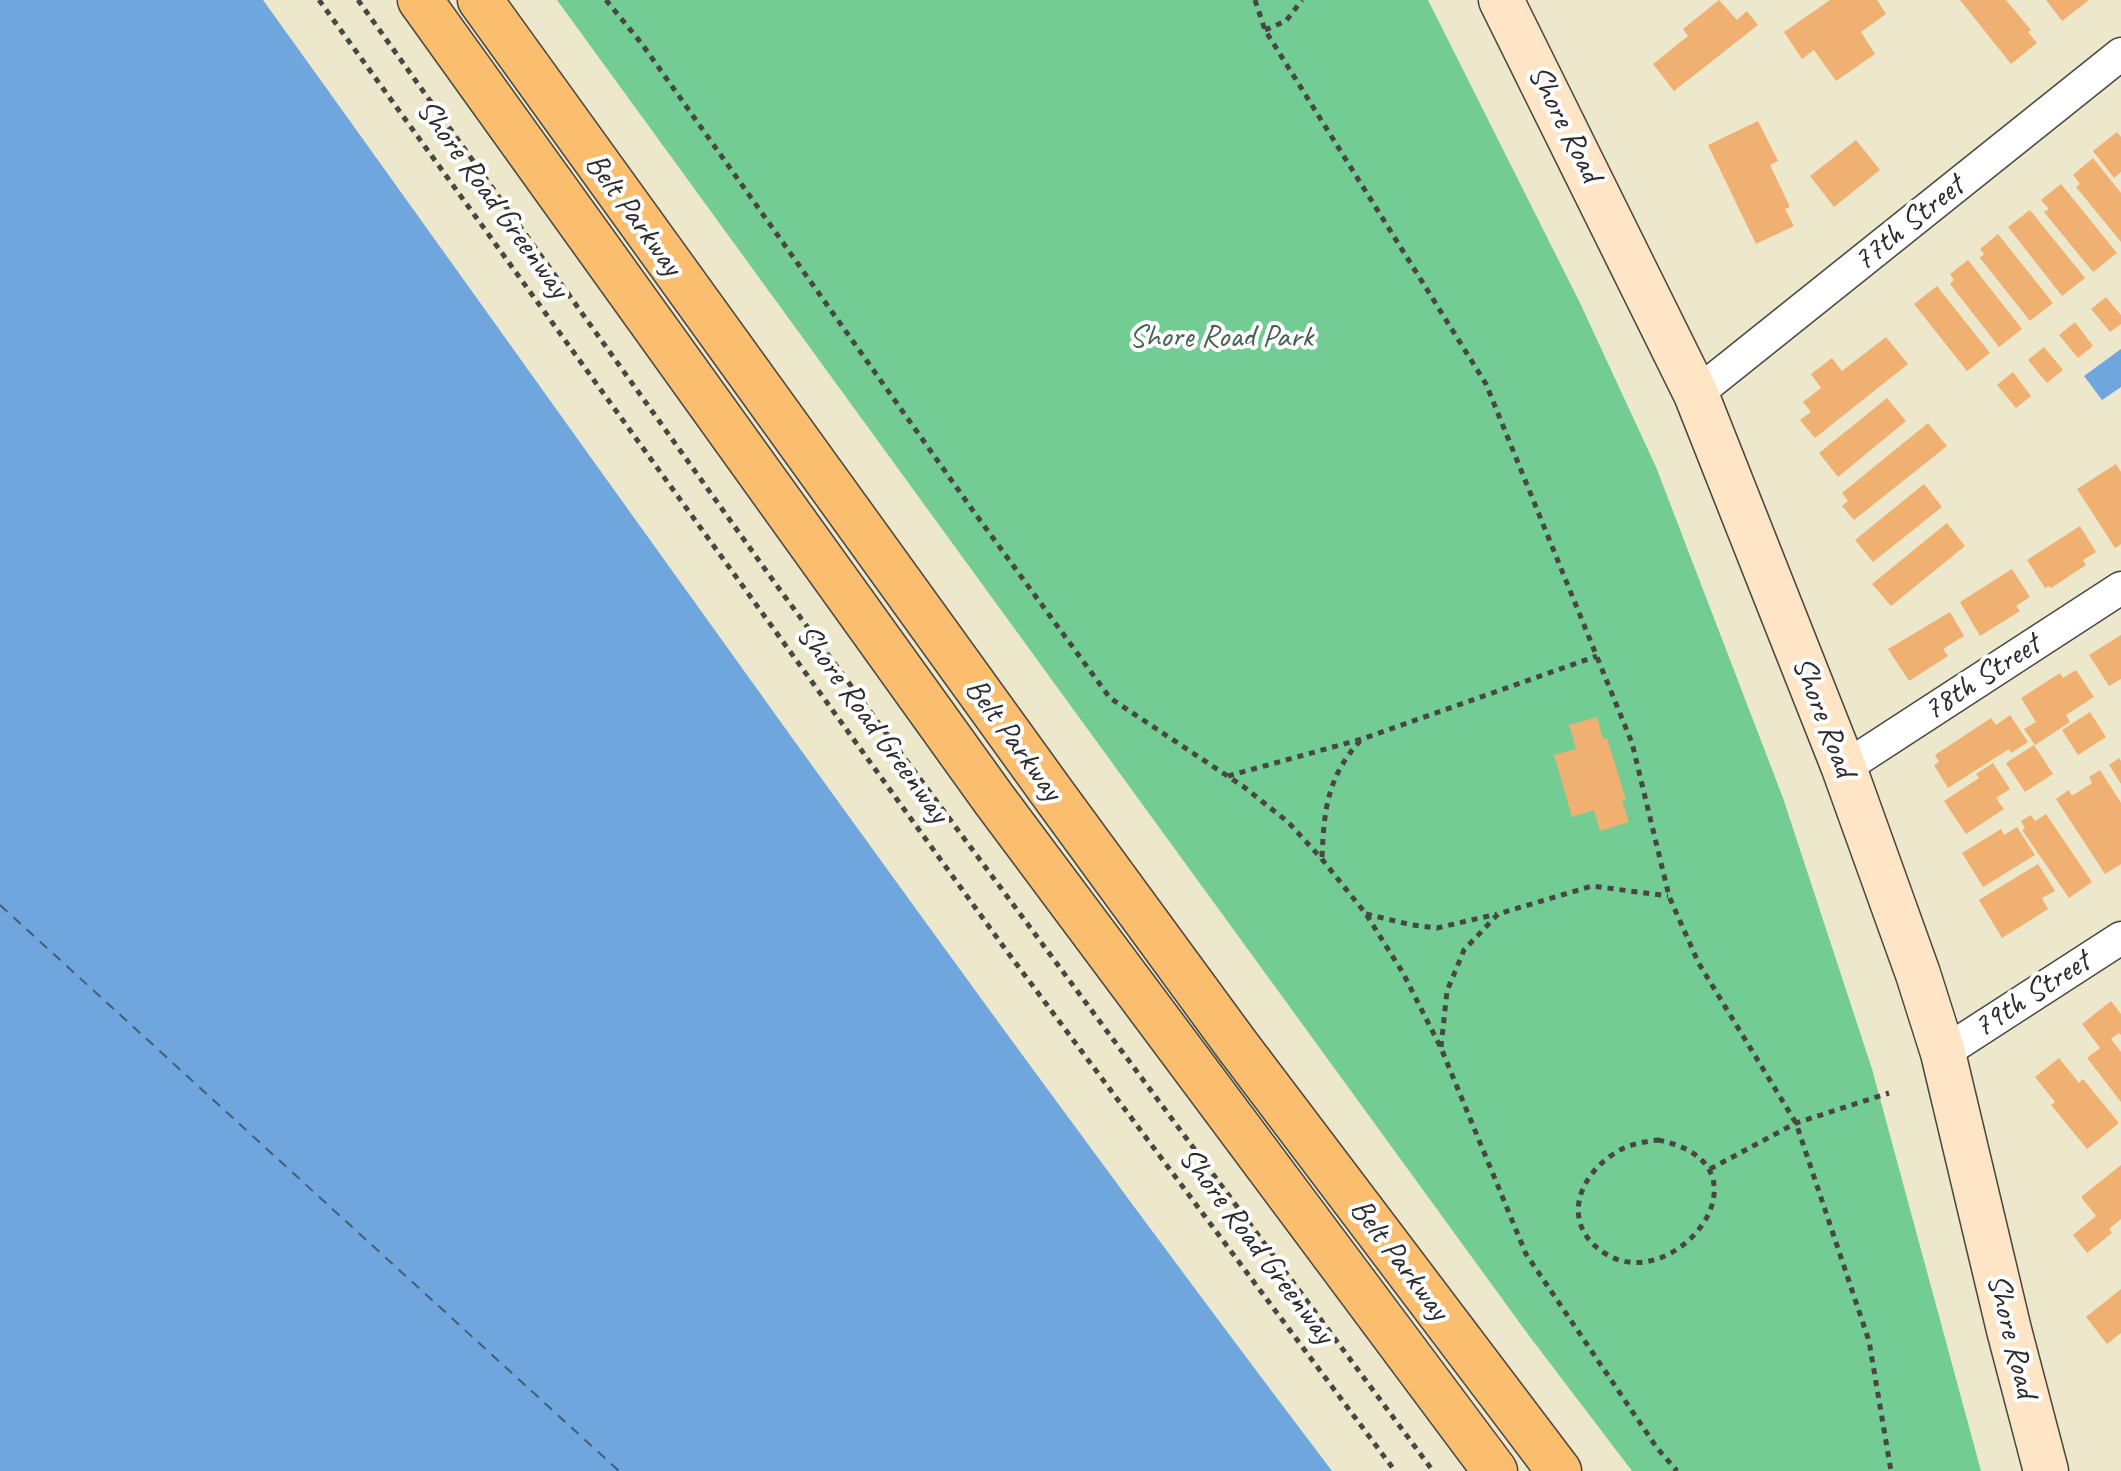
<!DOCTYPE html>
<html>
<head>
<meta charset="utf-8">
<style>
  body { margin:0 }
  canvas { display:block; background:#ede8cc }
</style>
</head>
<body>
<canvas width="2121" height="1471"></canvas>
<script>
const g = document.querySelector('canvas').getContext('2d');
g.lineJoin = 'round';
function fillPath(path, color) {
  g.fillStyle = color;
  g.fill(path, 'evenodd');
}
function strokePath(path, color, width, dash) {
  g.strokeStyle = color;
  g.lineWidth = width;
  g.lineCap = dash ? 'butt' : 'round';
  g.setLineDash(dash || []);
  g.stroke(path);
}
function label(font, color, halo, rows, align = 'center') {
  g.font = font + ' Caveat,sans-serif';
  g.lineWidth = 8;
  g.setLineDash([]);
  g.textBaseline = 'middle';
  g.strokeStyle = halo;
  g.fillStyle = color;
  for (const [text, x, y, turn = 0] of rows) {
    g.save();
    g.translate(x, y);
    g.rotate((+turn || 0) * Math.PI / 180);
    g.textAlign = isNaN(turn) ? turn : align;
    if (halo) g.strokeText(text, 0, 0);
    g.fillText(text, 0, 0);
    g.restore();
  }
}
const green = new Path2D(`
  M557 0H1428L1580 303 1656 467 1783 798 1872 1069 1981 1471H1632L1530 1337Z`);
const water = new Path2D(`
  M0 0H263C617 492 966 988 1332 1471H0Z
  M2121 349V387L2102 400 2084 376Z`);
const ferry = new Path2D(`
  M0 905 619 1471`);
const building = new Path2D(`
  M1719 0 1737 20 1747 11 1758 25 1674 91 1653 64 1688 36 1683 29Z
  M1830 0H1877L1886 14 1861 32 1875 54 1836 81 1814 50 1802 59 1784 32Z
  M1960 0H2006L2031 30 2028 32 2037 43 2011 64Z
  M2046 0H2089L2062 21Z
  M1758 121 1778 161 1770 165 1790 207 1785 209 1794 226 1756 244 1708 145Z
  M2117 132 2121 137V172L2114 178 2093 151Z
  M1856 140 1880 170 1834 207 1810 176Z
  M2093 158 2121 193V242L2076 187 2080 184 2073 175Z
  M2061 184 2117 253 2093 272 2044 212 2049 209 2041 200Z
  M2030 210 2085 278 2062 296 2008 227Z
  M1998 234 2053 303 2030 321 1980 258 1984 254 1980 249Z
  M1968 260 2022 329 1999 347 1950 284 1954 280 1950 274Z
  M1937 286 1990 353 1967 371 1914 304Z
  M2106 297 2121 315V324L2110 332 2091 309Z
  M2075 322 2093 346 2078 358 2059 335Z
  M1886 337 1908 364 1815 438 1800 420 1811 412 1803 402 1821 388 1811 374 1832 358 1842 371Z
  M2044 347 2063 370 2047 383 2028 360Z
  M2013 372 2031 396 2016 408 1997 385Z
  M1887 398 1906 421 1838 477 1819 453Z
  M1928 423 1947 446 1854 520 1842 506 1848 501 1842 493Z
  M2116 464 2121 472V544L2115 548 2077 489Z
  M1924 484 1942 507 1873 562 1855 540Z
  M1947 523 1965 546 1891 606 1872 584Z
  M2080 526 2096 552 2083 560 2086 565 2051 588 2049 586 2045 588 2027 560Z
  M2012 569 2030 597 2016 606 2020 611 1980 636 1960 602Z
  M1950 612 1964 636 1943 649 1948 656 1909 681 1888 649Z
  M2121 635V679L2109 686 2089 655Z
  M2076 670 2094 697 2066 715 2070 722 2035 745 2024 729 2036 722 2021 698 2060 673 2063 678Z
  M2090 712 2106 737 2078 755 2062 730Z
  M2010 715 2028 742 2011 753 2009 749 1948 788 1934 765 1939 762 1935 755 1991 718 1996 725Z
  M1597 717 1603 739 1607 738 1626 800 1622 801 1629 822 1600 831 1594 810 1572 817 1554 755 1576 749 1569 725Z
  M2034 745 2053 774 2025 792 2006 763Z
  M2119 758 2121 761V784L2109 765Z
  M1993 763 2010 789 1996 798 2004 809 1966 834 1944 801 1979 778 1976 774Z
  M2100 770 2121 803V864L2105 874 2056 799 2069 790 2072 796 2092 783 2089 777Z
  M2046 814 2092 882 2069 898 2022 830 2025 828 2021 821 2031 815 2035 821Z
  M2017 827 2035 855 1983 887 1962 853 2001 829 2004 835Z
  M2038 864 2055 891 2042 898 2048 909 2002 938 1979 900Z
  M2111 1001 2121 1014V1035L2119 1033 2111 1039 2121 1052V1102L2087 1058 2100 1048 2082 1024Z
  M2059 1058 2079 1083 2083 1079 2119 1123 2087 1149 2051 1105 2055 1102 2035 1077Z
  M2121 1165V1219L2109 1229 2112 1233 2087 1253 2073 1235 2096 1216 2081 1197Z
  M2121 1289V1333L2107 1344 2086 1317Z`);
const path = new Path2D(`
  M319 0 1003 946 1395 1471
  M358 0 780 590 1433 1471
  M606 0 642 44 974 512 1110 698 1244 787 1288 822 1321 858 1366 914 1403 973 1441 1048 1526 1254 1657 1448 1677 1471
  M1255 0 1265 30 1486 384 1632 743 1669 896 1698 962 1796 1123 1869 1341 1891 1471
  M1265 30 1286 21 1302 0
  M1228 776 1362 739 1597 656
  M1322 857C1324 811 1327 777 1360 741
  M1366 914 1412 925 1437 928 1497 914
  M1441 1047 1447 991 1464 950 1498 914 1592 886 1668 896
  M1658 1140C1780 1164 1676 1297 1606 1254 1563 1228 1574 1181 1612 1155 1626 1145 1641 1142 1658 1140Z
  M1710 1169 1796 1123 1889 1093`);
const street = new Path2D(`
  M1696 394 2121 54
  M1844 768 2121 588
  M1943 1053 2121 938`);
const secondary = new Path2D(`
  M1501 0 1696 394 1844 768 1918 974 1943 1053 2009 1330 2046 1471`);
const highway = new Path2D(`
  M420 0 993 798 1495 1471
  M480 0 1053 794 1236 1044 1559 1471`);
const streetNames = [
  ["Shore Road",1564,124,63],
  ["Shore Road Greenway",492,199,54],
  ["Belt Parkway",633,215,54],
  ["77th Street",1909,224,-39],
  ["78th Street",1982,678,-33],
  ["Shore Road",1823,717,69],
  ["Shore Road Greenway",872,724,54],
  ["Belt Parkway",1013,740,54],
  ["79th Street",2032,995,-33],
  ["Shore Road Greenway",1256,1246,53],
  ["Belt Parkway",1399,1260,53],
  ["Shore Road",2011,1336,76]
];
const parkNames = [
  ["Shore Road Park",1221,338]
];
fillPath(green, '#72cc94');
fillPath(water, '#6ea6dd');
strokePath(ferry, '#465c72', 2, [10, 8]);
fillPath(building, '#efb071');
strokePath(street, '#484743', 35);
strokePath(secondary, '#484743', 47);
strokePath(highway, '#484743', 47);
strokePath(path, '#484743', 5, [6, 6]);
strokePath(street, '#fff', 32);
strokePath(secondary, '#fde5c5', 44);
strokePath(highway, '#fabe6e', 44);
label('32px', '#2b2b2b', '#fff', streetNames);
label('32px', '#446350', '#fff', parkNames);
</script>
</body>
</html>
